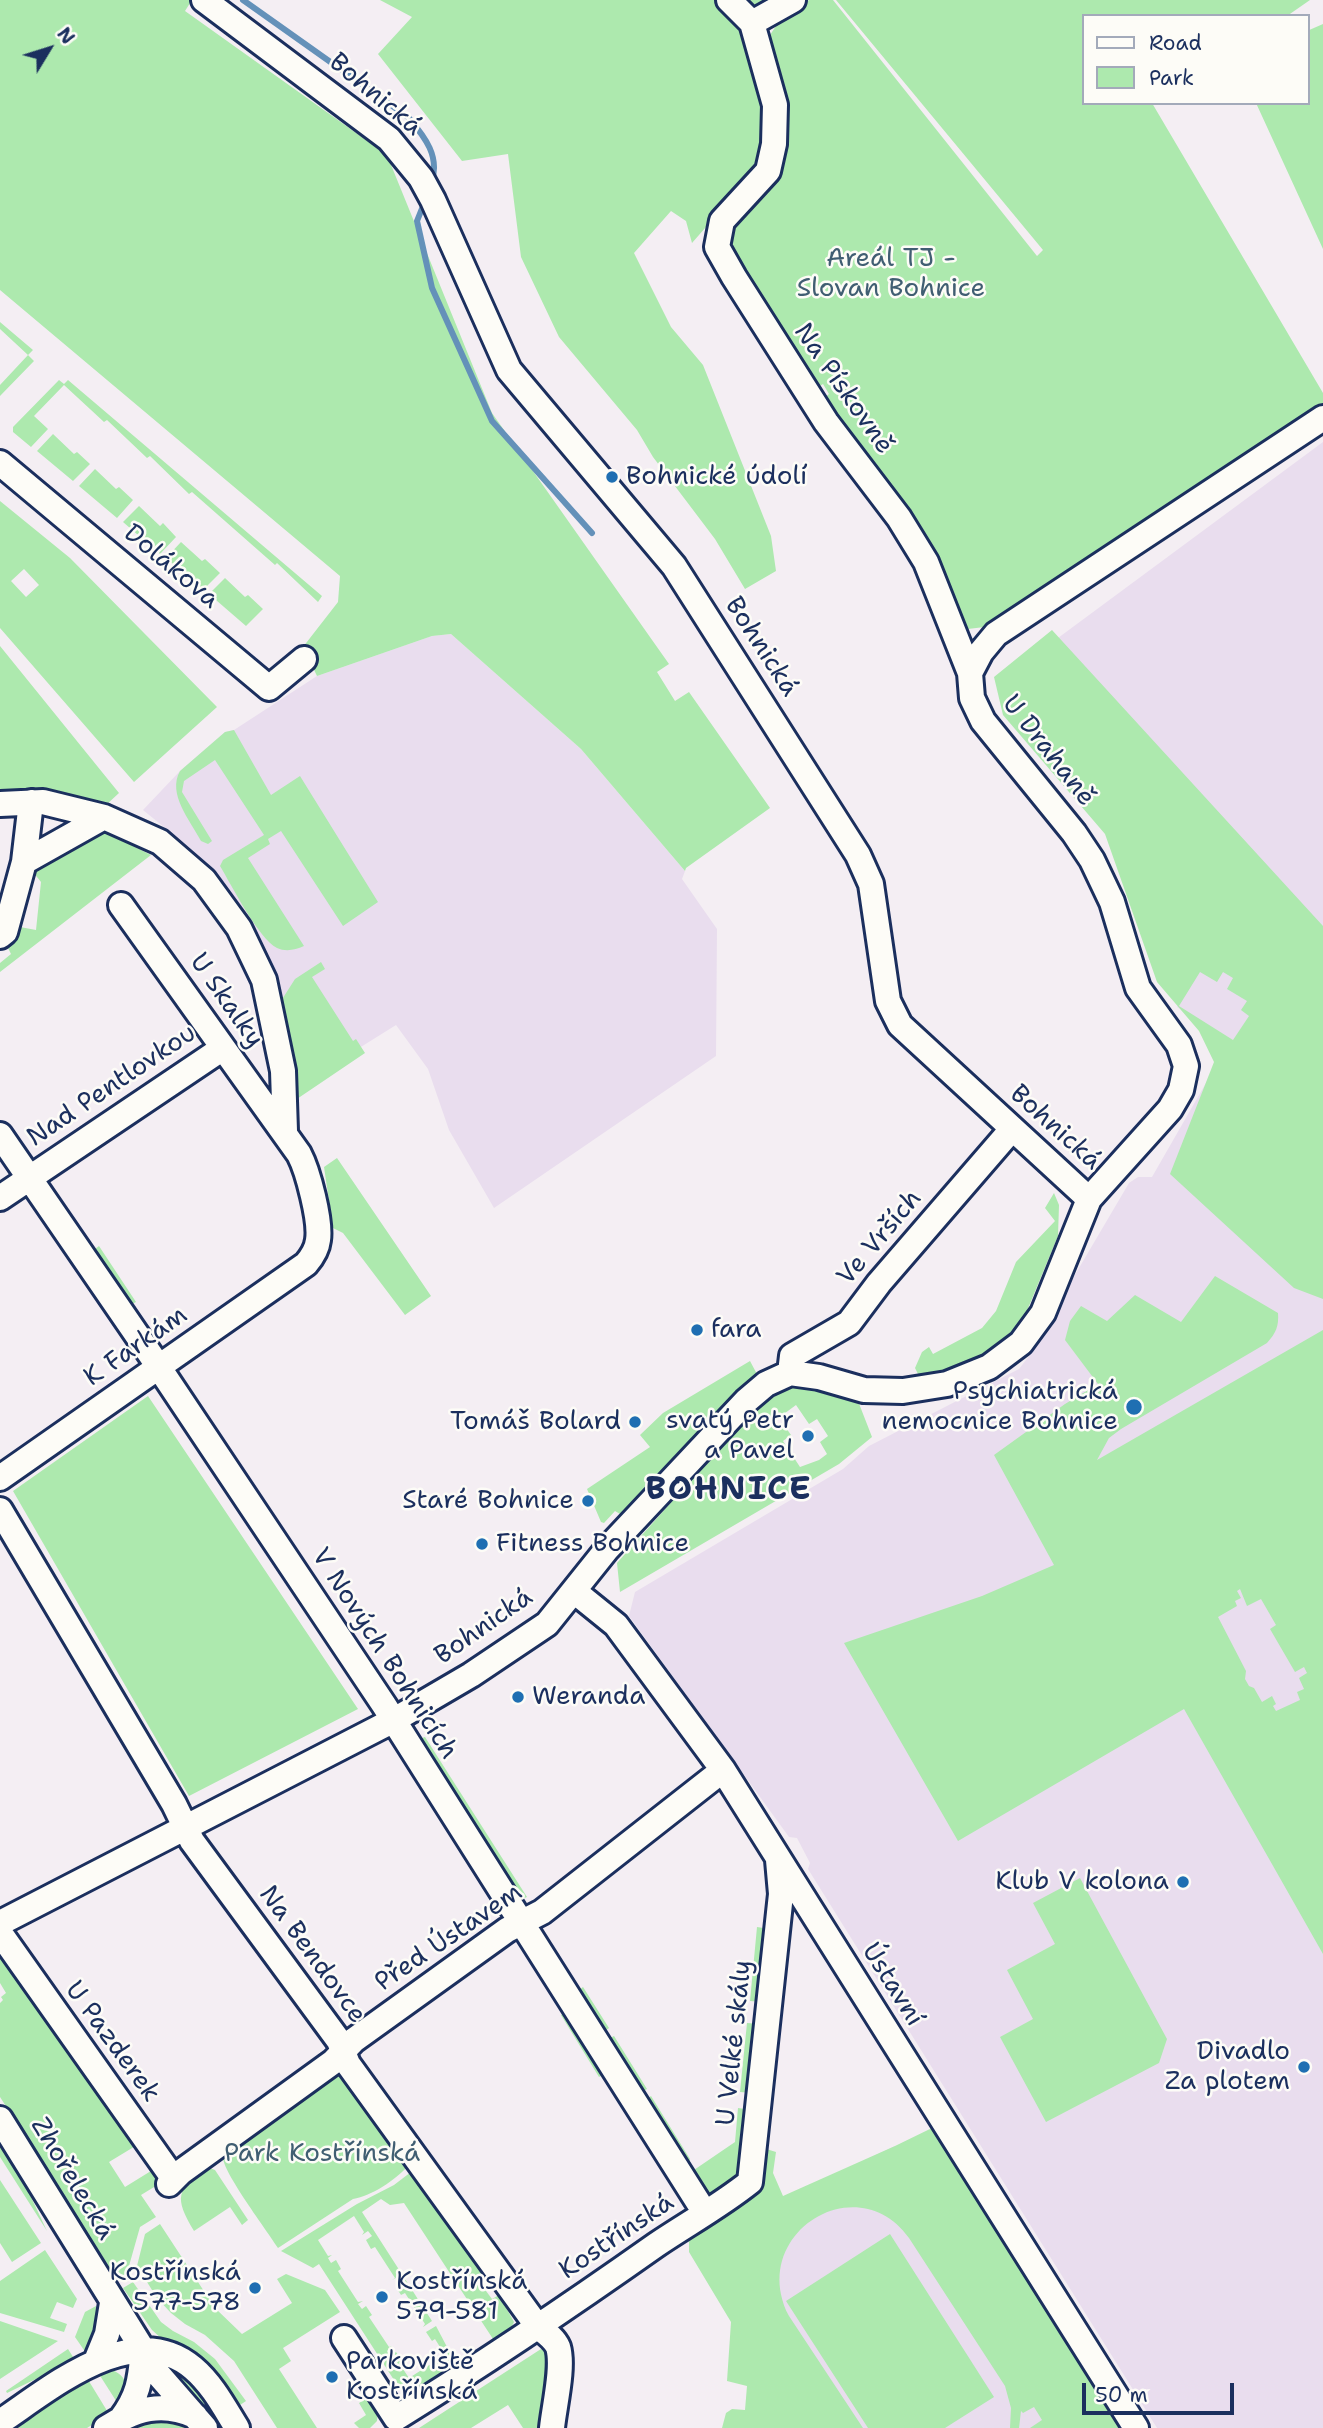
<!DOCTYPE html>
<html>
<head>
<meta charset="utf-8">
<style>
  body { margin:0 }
  #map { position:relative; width:1323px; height:2428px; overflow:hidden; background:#f4eef3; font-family:"Shantell Sans",sans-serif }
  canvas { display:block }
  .legend { position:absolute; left:1082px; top:14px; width:228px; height:91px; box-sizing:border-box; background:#fdfcf7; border:2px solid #a3aaba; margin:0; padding:9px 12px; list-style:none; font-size:21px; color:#1b2f5e }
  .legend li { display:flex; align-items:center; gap:14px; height:35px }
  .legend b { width:35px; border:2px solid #a3aaba }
  .north { position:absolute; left:14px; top:14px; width:70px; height:70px; -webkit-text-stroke:5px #fdfcf7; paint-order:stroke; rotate:52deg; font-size:19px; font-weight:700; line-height:28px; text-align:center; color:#1b2f5e }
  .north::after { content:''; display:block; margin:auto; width:24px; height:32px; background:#1b2f5e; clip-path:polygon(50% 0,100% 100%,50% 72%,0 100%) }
  .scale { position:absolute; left:1082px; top:2383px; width:152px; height:32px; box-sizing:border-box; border:4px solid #1b2f5e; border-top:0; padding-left:9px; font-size:21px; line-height:24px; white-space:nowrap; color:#1b2f5e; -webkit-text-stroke:5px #fdfcf7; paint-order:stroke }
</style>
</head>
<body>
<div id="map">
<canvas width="1323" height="2428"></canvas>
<ul class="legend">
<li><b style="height:9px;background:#fdfcf7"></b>Road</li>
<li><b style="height:19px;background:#ade9ae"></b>Park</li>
</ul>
<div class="north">N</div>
<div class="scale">50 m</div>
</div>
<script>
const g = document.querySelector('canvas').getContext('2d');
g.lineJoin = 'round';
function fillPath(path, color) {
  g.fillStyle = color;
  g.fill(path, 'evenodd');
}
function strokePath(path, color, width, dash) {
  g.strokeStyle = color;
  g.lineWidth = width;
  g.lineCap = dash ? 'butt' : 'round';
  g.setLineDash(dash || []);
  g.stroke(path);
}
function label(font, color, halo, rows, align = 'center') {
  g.font = font + ' "Shantell Sans",sans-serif';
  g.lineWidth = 5;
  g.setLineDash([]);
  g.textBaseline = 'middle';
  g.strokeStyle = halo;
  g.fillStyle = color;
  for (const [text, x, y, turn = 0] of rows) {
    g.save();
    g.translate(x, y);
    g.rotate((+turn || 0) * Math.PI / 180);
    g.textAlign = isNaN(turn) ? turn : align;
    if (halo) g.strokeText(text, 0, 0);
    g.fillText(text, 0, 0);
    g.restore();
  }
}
const built = new Path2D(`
  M1323 442V2428H1157L808 1869 810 1863 797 1838 789 1837 629 1616 635 1592 843 1469 869 1446 1019 1369 1046 1334 1059 1302 1129 1183 1138 1177H1152L1230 1041 1177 1007 1183 994 1134 852 1012 672Z
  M451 634 581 749 685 871 682 879 717 929 716 1056 494 1208 449 1130 428 1069 396 1025 340 1060 284 1012 266 951 220 880 190 848 143 810 180 771 225 732 234 730 317 676 432 636Z
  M895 2146 1078 2428H762L733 2221Z`);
const green = new Path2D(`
  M0 0H192L185 11 387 155 492 413 669 664 657 672 675 701 689 692 770 808 686 868 685 871 581 749 451 634 432 636 317 676 303 647 338 602 340 576 0 290Z
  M380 0H780L748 32 769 102 768 156 692 243 686 221 671 211 634 253 671 327 703 365 771 536 776 571 745 589 715 539 653 457 637 430 559 337 521 257 508 154 462 161 378 54 412 17Z
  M809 0H833L1037 256 1043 250 836 0H1310L1287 16H1083V103H1152L1323 393V407L993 626 951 631 822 400 829 394 823 384 815 389 727 252 726 234 780 171C798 138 775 74 768 38L778 23Z
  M1323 24V249L1256 103H1307V31Z
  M0 322 33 350 28 355 34 361 0 396V385L28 355 0 329Z
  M59 380 64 384 68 380 322 596 318 602 277 563 275 565 192 492 189 494 150 456 147 458 107 420 104 422 64 385 34 416 48 429 31 447 13 432V427Z
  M53 434 74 454 77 452 90 464 73 481 37 451Z
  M95 469 116 489 119 487 133 500 117 518 79 486Z
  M0 501 70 558 217 707 134 782 0 628ZM24 569 39 585 26 597 11 581Z
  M139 506 160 526 163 523 176 537 160 554 123 522Z
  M181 542 202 561 205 559 220 573 203 590 166 558Z
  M225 578 245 597 248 595 263 609 246 626 209 594Z
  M1052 630 1323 926V1299L1294 1288 1170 1174 1214 1062 1199 1031 1157 982 1105 834 1003 715 994 677ZM1200 972 1217 982 1223 972 1233 978 1227 989 1247 1001 1241 1010 1249 1016 1233 1040 1179 1006Z
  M0 646 119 793 105 806 0 792Z
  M234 730 271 795 300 776 378 902 343 926 281 831 268 839 270 844 248 858 304 946C295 950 286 952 277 948 258 938 232 886 220 866L223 860 264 835 215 760 184 781 182 792 212 841 208 844 201 841C190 820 167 794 180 771L225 732Z
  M100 829 151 855 0 972V963L11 954 7 946 20 927 36 930 41 882 33 872Z
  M321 962 325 969 312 977 353 1041 356 1039 365 1053 291 1103 281 1001 295 979Z
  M337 1158 431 1296 405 1315 343 1233 333 1228 324 1167Z
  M1054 1193 1059 1205 1058 1236 1024 1318 995 1349 976 1360 960 1367 919 1376 915 1368 922 1352 929 1347 933 1354 982 1328 996 1311 1016 1262 1055 1221 1045 1208Z
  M99 1246 136 1302 132 1304 95 1249Z
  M1215 1276 1278 1313C1279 1326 1276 1333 1267 1343L1121 1429 1109 1438 1097 1460 1323 1330V1954L1184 1709 958 1841 844 1643 982 1596 1054 1565 994 1455 1065 1404 1098 1384 1065 1340 1070 1321 1081 1306 1107 1321 1135 1295 1181 1322ZM1240 1589 1247 1606 1261 1599 1276 1625 1270 1629 1295 1672 1304 1667 1307 1673 1299 1678 1304 1689 1297 1692 1300 1700 1276 1711 1273 1706 1276 1704 1272 1696 1262 1702 1254 1688 1249 1686 1245 1679 1246 1671 1218 1617 1237 1606 1235 1601 1241 1598 1237 1591Z
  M750 1361 758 1376 732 1395 734 1399 681 1449 620 1514 615 1511 604 1523 601 1522 587 1489 650 1447 640 1435 663 1413Z
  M797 1387H812L858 1401 872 1437 839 1464 620 1592 617 1563 749 1415 781 1390ZM796 1405 809 1424 817 1419 828 1436 820 1442 827 1454 819 1460 800 1467 783 1441 791 1435 784 1425 778 1429 773 1422Z
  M148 1396 358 1709 189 1796 13 1491Z
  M425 1737 527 1897 522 1899 422 1738Z
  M408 1762 503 1911 499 1914 405 1765Z
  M1080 1878 1167 2039 1159 2063 1046 2122 1000 2037 1033 2019 1007 1970 1055 1944 1033 1903Z
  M757 1927 770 1929V1935H763L758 1983 765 1984 763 2002 750 2001Z
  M0 1950 142 2142 109 2162 125 2187 159 2166V2184L141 2195 156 2217 140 2227 127 2273 117 2279 0 2097V2003L3 2000 1 1997 6 1993 0 1983Z
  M583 1987 609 2028 604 2032 578 1991Z
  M566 2012 605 2074 599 2077 561 2015Z
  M747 2023 761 2024 753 2093 740 2092Z
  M614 2036 647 2089 641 2092 608 2039Z
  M338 2075 407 2167C395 2180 372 2196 353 2199L278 2248C268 2232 222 2171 223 2157Z
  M651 2096 690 2159 688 2166 646 2100Z
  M738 2108 752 2110 743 2175 712 2199 706 2195 691 2172 735 2142Z
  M934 2127 1122 2428H1030L1042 2420 1034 2407 1023 2413 1021 2411 1019 2428H1010L1011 2408 1005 2386 909 2238C857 2165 747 2234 789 2316L863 2428H722L726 2413 732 2409 745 2410 747 2386 727 2381 731 2322 689 2252V2240L693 2234 763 2148 776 2152 773 2173 783 2196 895 2146Z
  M0 2140 14 2161 47 2231 0 2157Z
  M207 2167 215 2170 248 2220 242 2225 230 2207 194 2231C174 2197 176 2190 207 2167Z
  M411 2172 484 2274 477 2279 492 2299 499 2295 514 2322 511 2328 493 2339 404 2203 390 2205 381 2199 362 2212 432 2321 423 2327 425 2324 405 2293 401 2295 396 2287 404 2281 400 2276 392 2280 395 2278 375 2247 371 2249 366 2240 372 2236 368 2231 362 2235 364 2232 354 2216 318 2240 328 2256 332 2255 328 2258 331 2263 336 2260 341 2269 338 2271 358 2302 363 2301 358 2304 362 2309 366 2306 372 2315 369 2317 389 2347 392 2346 387 2351 390 2356 396 2352 402 2361 399 2363 409 2378 445 2355 435 2339 432 2341 426 2332 436 2326 456 2364 452 2359 440 2367 443 2372C427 2383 411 2396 394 2380L319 2264 313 2268 281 2251 357 2204 394 2185Z
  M0 2180 41 2243 12 2262 0 2243Z
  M160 2224 215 2308 242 2334 292 2303 277 2279 286 2274 325 2290 340 2312 283 2348 291 2361 279 2369 317 2428H277L234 2361 205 2335 185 2324 171 2313 157 2298 137 2266 145 2234Z
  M890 2234 994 2397 945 2428H868L786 2301Z
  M45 2250 77 2299 73 2308 57 2302 50 2318 67 2324 64 2332 0 2313V2281Z
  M133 2282 161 2322 173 2331 194 2342 215 2359 246 2401 237 2407 152 2330 123 2288Z
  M96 2306C102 2320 97 2343 86 2353L75 2337 85 2312Z
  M0 2321 58 2341 0 2379Z
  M68 2349 75 2360 7 2393 6 2391Z
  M541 2349 551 2356 545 2416 538 2428H523L508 2405 471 2428H419Z
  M167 2365 192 2382 219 2419 211 2424Z
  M107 2368C119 2372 124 2376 128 2388L120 2407 97 2371Z
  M87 2378 109 2414 87 2428H9Z
  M370 2396 378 2408 377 2421 370 2428H359L354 2423 366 2415 359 2403Z
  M143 2419H172L186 2428H133L131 2425Z`);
const stream = new Path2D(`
  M243 0 408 117C425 137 441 157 431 184
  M425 201 417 221 432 288 492 421 592 533`);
const minor = new Path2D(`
  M204 0 389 139 421 178 433 200 509 370 674 566 858 855 871 884 888 1001 900 1025 1089 1199
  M729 0 752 23 775 105 774 144 768 171 722 221 717 247 734 277 826 422 899 518 926 562 970 673
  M752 23 793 0
  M0 463 269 688 304 659
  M0 804 43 802 104 817 160 842 204 880 239 928 264 980 283 1071 285 1131
  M24 862 31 802
  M0 936 5 932 24 862 104 817
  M0 1135 150 1354 384 1705 705 2213
  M0 1198 223 1048
  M790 1373 792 1356 849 1323 879 1283 1012 1129
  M0 1478 306 1264C312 1257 317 1249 318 1240 321 1221 308 1171 299 1154L121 905
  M0 1510 174 1804 192 1841 339 2041 348 2064 538 2327C546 2333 554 2338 558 2347 564 2367 554 2407 552 2428
  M574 1591 616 1625 723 1770 1136 2428
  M0 1923 394 1720 471 1675 547 1624 607 1549 746 1401 766 1384 790 1373 819 1377 864 1390 903 1391 947 1384 989 1367 1021 1343 1043 1313 1089 1199 1170 1109 1181 1090 1186 1066 1179 1045 1138 988 1112 902 1092 860 1074 833 983 721 972 698 970 673 981 652 996 634 1323 418
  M0 1933 173 2178
  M0 2119 158 2374 205 2428
  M169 2184 181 2172 333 2062 354 2040 507 1930 542 1912 723 1770
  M344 2338 396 2418C485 2363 571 2305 656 2245 687 2224 720 2206 750 2182L781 1894 778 1860
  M96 2361 107 2334 112 2303
  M121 2419C139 2395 140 2380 143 2351
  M0 2422C50 2389 133 2317 193 2368 212 2384 224 2407 237 2428
  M106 2428C135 2409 162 2401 195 2416`);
const markers = [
  [612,477,7,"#1f6fb2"],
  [697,1330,7,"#1f6fb2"],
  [1134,1407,9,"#1f6fb2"],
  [635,1422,7,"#1f6fb2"],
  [808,1436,7,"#1f6fb2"],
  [588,1501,7,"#1f6fb2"],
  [482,1544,7,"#1f6fb2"],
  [518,1697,7,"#1f6fb2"],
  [1183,1882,7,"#1f6fb2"],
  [1304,2067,7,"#1f6fb2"],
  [255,2288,7,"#1f6fb2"],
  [382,2297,7,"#1f6fb2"],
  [332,2377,7,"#1f6fb2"]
];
const streetNames = [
  ["Bohnická",375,95,40],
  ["Na Pískovně",843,389,55],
  ["Dolákova",171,567,40],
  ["Bohnická",761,647,57],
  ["U Drahaně",1048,751,52],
  ["U Skalky",226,1001,55],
  ["Nad Pentlovkou",112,1086,-34],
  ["Bohnická",1055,1128,42],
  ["Ve Vrších",880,1238,-50],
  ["K Farkám",136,1347,-35],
  ["Bohnická",484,1627,-35],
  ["V Nových Bohnicích",384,1654,57],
  ["Před Ústavem",449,1938,-34],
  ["Na Bendovce",312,1955,54],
  ["Ústavní",892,1985,58],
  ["U Pazderek",112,2042,54],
  ["U Velké skály",735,2043,-84],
  ["Zhořelecká",72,2179,59],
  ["Kostřínská",617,2237,-34]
];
const parkNames = [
  ["Areál TJ -",891,259],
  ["Slovan Bohnice",891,289],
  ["Park Kostřínská",322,2154]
];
const poiNames = [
  ["Bohnické údolí",626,477,"left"],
  ["fara",711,1330,"left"],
  ["Psychiatrická",1118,1392],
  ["nemocnice Bohnice",1118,1422],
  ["svatý Petr",794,1421],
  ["a Pavel",794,1451],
  ["Tomáš Bolard",621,1422],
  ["Staré Bohnice",574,1501],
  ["Fitness Bohnice",496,1544,"left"],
  ["Weranda",532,1697,"left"],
  ["Klub V kolona",1169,1882],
  ["Divadlo",1290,2052],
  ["Za plotem",1290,2082],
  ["Kostřínská",241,2273],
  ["577-578",241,2303],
  ["Kostřínská",396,2282,"left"],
  ["579-581",396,2312,"left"],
  ["Parkoviště",346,2362,"left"],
  ["Kostřínská",346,2392,"left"]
];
const districtNames = [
  ["BOHNICE",729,1490]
];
fillPath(built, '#e9ddee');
fillPath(green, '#ade9ae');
strokePath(stream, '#6491b9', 6);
strokePath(minor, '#1b2f5e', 30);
strokePath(minor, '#fdfcf7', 24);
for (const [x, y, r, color] of markers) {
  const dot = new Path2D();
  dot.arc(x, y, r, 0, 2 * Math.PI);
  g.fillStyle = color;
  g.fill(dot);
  strokePath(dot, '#fdfcf7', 2.5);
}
label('26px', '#1b2f5e', '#fdfcf7', streetNames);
label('26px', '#405e72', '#fdfcf7', parkNames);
label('26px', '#1b2f5e', '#fdfcf7', poiNames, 'right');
g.letterSpacing = '2px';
label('bold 33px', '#1b2f5e', '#fdfcf7', districtNames);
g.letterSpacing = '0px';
</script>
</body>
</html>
